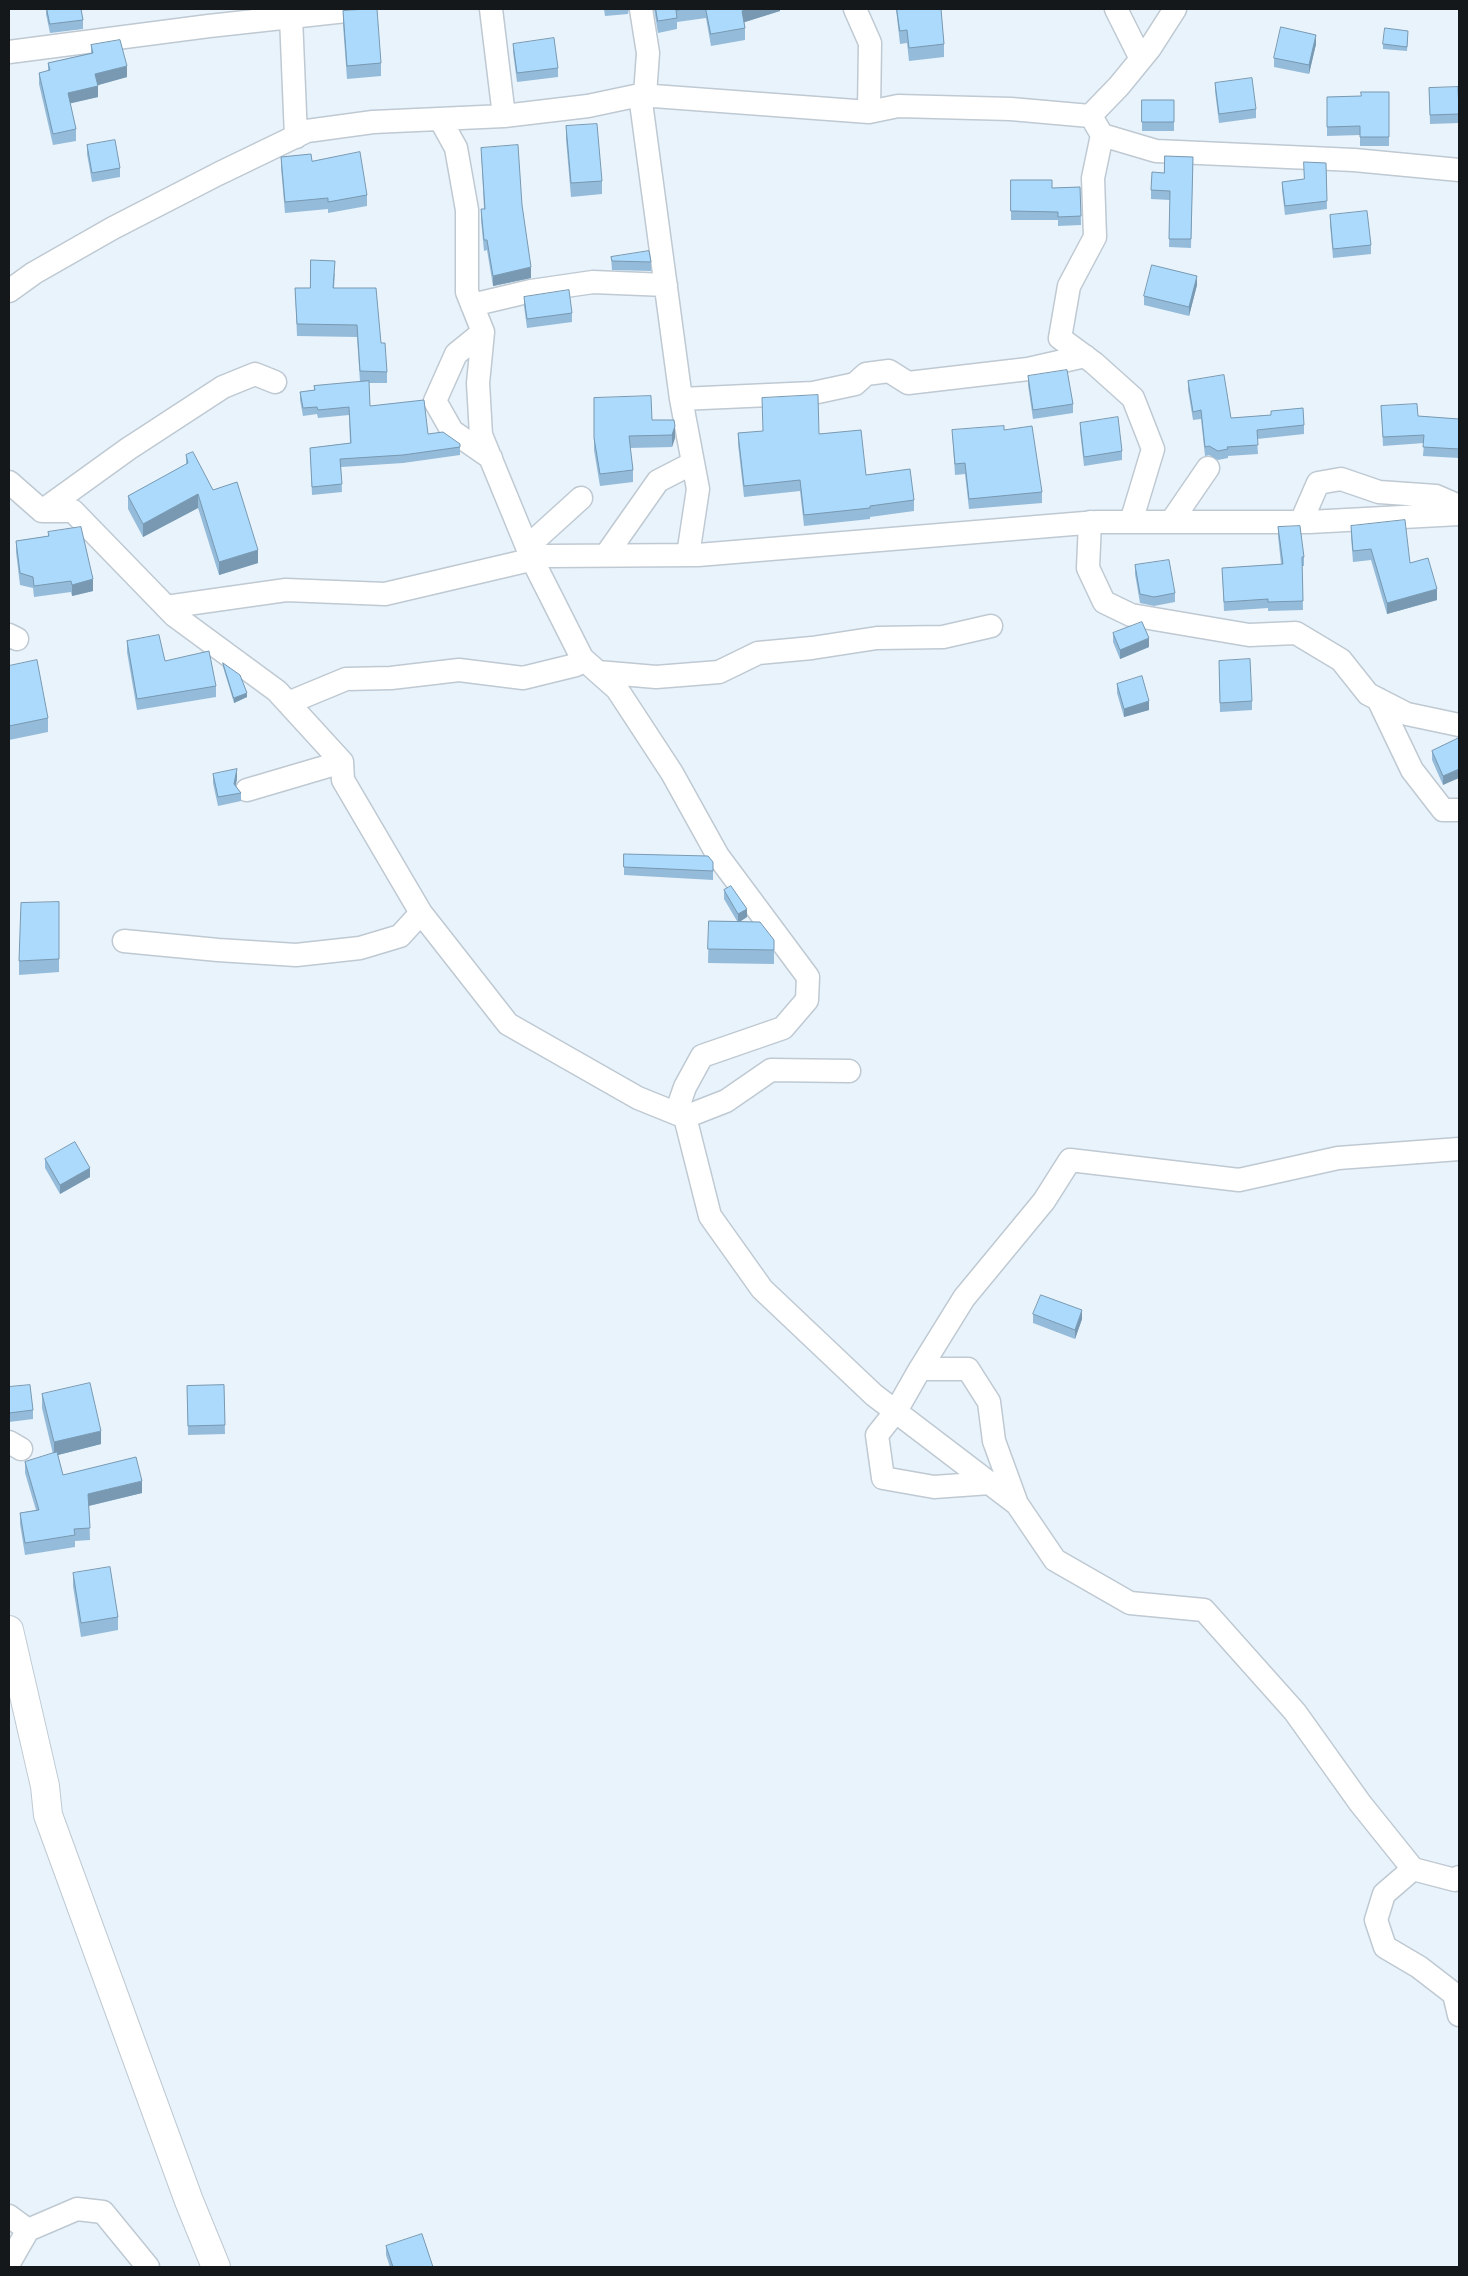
<!DOCTYPE html>
<html>
<head>
<meta charset="utf-8">
<style>
  body { margin:0 }
  #map { position:relative; width:1468px; height:2276px; overflow:hidden; background:#e8f3fc; font-family:Rubik,sans-serif }
  canvas { display:block }
  .frame { position:absolute; inset:0; border:10px solid #14181b; pointer-events:none }
</style>
</head>
<body>
<div id="map">
<canvas width="1468" height="2276"></canvas>
<div class="frame"></div>
</div>
<script>
const g = document.querySelector('canvas').getContext('2d');
g.lineJoin = 'round';
function strokePath(path, color, width, dash) {
  g.strokeStyle = color;
  g.lineWidth = width;
  g.lineCap = dash ? 'butt' : 'round';
  g.setLineDash(dash || []);
  g.stroke(path);
}
function fillPath(path, color) {
  g.fillStyle = color;
  g.fill(path, 'evenodd');
}
const street = new Path2D(`
  M491 9 504 116
  M641 9 648 53 645 95
  M855 9 870 43 869 112
  M1116 9 1141 59
  M291 17 296 137
  M9 52 209 26 364 9
  M640 95 681 399 698 489 688 555
  M440 119 456 148 467 210V292L483 332 478 383 481 435 532 559 582 658 617 689 672 773 718 856 808 977 807 1000 783 1028 702 1056 685 1087 676 1113
  M1095 123 1102 135 1156 151 1354 160 1459 170
  M1102 135 1093 178 1095 237 1069 286 1060 338 1094 363 1133 398 1153 449 1131 522
  M9 291 34 273 113 228 218 174 307 131 373 122 504 116 588 106 640 95 869 112 898 106 1011 109 1090 116 1119 86 1150 48 1175 9
  M472 305 531 291 593 282 666 285
  M483 332 456 354 435 401 452 431 491 458
  M681 399 813 393 855 384 866 374 889 371 908 383 1028 369 1085 356
  M9 482 42 511H73L175 616 277 691 342 762 343 780 421 913 508 1024 638 1098 685 1117 710 1216 762 1289 874 1395 1017 1504 1055 1560 1130 1603 1204 1610 1295 1712 1360 1803 1413 1869 1384 1894 1376 1920 1385 1947 1419 1967 1454 1994 1459 2015
  M42 511 128 449 223 387 255 374 275 382
  M1090 522 1088 568 1104 602 1131 615 1249 635 1296 633 1341 660 1368 694 1407 714 1459 725
  M1171 522 1208 468
  M1301 522 1318 483 1341 479 1379 492 1436 496 1459 506
  M527 547 581 498
  M606 555 658 481 693 463
  M166 607 286 590 385 594 547 556 698 555 1097 522H1309L1459 514
  M9 635 17 639
  M598 672 656 677 719 672 758 653 812 648 877 638 943 637 991 626
  M1378 699 1412 770 1443 810H1459
  M288 703 346 679 391 678 459 670 523 678 576 665 582 658
  M247 790 342 762
  M124 941 218 950 296 955 360 948 400 936 421 913
  M685 1117 726 1101 771 1070 849 1071
  M920 1369 964 1298 1044 1201 1070 1160 1239 1180 1338 1158 1459 1149
  M9 1442 21 1449
  M990 1483 934 1487 883 1478 877 1435 896 1411 920 1369H968L989 1402 994 1441 1017 1504
  M1413 1869 1455 1880 1459 1877
  M9 2216 28 2230 77 2209 103 2212 148 2267
  M9 2263 28 2230`);
const secondary = new Path2D(`
  M9 1630 45 1786 48 1815 189 2201 216 2267`);
const wall = new Path2D(`
  M46 9H81L83 20V29L50 33 46 14Z
  M604 9H629L628 14 605 16Z
  M654 9H780V11L744 22 745 28V40L711 46 706 18 677 22V29L658 33Z
  M896 9H941L944 44V57L909 61 907 43 900 44Z
  M343 11 381 63V76L347 79 343 25Z
  M1408 35 1407 51 1383 49V44Z
  M513 44 558 68V77L517 82 513 52Z
  M1316 44 1309 74 1274 67V58Z
  M91 45 127 77 98 85V97L70 103 76 129V141L53 145 39 84V73L48 71V63L91 53Z
  M1215 83 1256 109V118L1219 123 1215 91Z
  M1429 88 1459 112V123L1430 124Z
  M1389 92V146H1360V135L1327 136V97L1361 96Z
  M1142 100H1174V131H1142Z
  M566 126 602 181V194L571 197 566 139Z
  M87 145 120 168V177L92 182 87 154Z
  M481 148 522 205 531 278 493 286 487 250 484 251 481 220V209H484Z
  M281 157 312 161 367 195V206L328 213V209L285 213 281 168Z
  M1193 157 1191 248 1169 247 1170 200 1151 199V190L1164 173Z
  M1326 163 1327 209 1285 215 1282 190V182L1304 179Z
  M1011 180 1052 188 1080 187 1081 225 1058 226V220H1011Z
  M1330 215 1371 245V254L1333 258 1330 224Z
  M611 257 651 262V271L612 270Z
  M335 273 334 288 381 343 387 372V383H369L370 406 428 434 460 444V455L403 463 341 467 342 492 312 495 310 448 350 443 349 415 318 418 317 414 303 416 300 400V392L314 390V386L360 382 357 337 297 336 295 288H310Z
  M1197 285 1189 316 1144 305V296Z
  M524 297 572 313V322L527 328 524 306Z
  M1028 376 1073 404V413L1033 419 1028 385Z
  M1188 381 1231 418 1271 415 1304 425V434L1257 439 1258 454 1228 456V458L1218 460 1209 455 1205 456 1201 419 1193 420 1188 390Z
  M594 398 652 420H674L675 438 672 447 630 448 633 470V482L600 486 594 450Z
  M1381 406 1418 416 1459 419V458L1423 456 1424 443 1383 446Z
  M1080 423 1122 451V460L1084 466 1080 431Z
  M952 430H1004L1042 492V503L969 509 965 474 955 475Z
  M738 433 819 434 866 475 914 500V511L870 517V519L804 526 800 491 744 497 738 444Z
  M186 455 213 490 258 563 219 575 198 508 143 537 128 509V496L186 465Z
  M1351 526 1410 563 1437 600 1387 614 1371 560 1353 562 1351 537Z
  M1278 527 1304 557V566H1302L1303 610 1268 611V608L1224 611 1222 568 1281 564 1278 536Z
  M48 532 93 591 72 596 71 592 34 597 33 588 20 585 16 552V541L48 536Z
  M1135 565 1175 593V602L1154 606 1140 603 1135 574Z
  M1113 633 1149 647 1120 659 1113 642Z
  M127 641 165 661 216 686V697L137 710 127 652Z
  M223 663 247 697 234 703 223 667Z
  M9 666 48 718V732L9 740Z
  M1219 670 1252 701V710L1220 712Z
  M1117 684 1149 710 1124 717 1117 693Z
  M1459 738 1443 785 1432 760V751Z
  M213 774 237 778 236 786 241 793V801L218 806 213 783Z
  M624 854 713 862V880L624 875Z
  M724 890 747 917 740 921 774 940V964L708 963 709 921H737L724 899Z
  M59 902V972L19 975V961Z
  M45 1159 90 1177 60 1194 45 1168Z
  M1033 1314 1082 1319 1075 1339 1033 1323Z
  M224 1385 225 1434 188 1435 187 1386Z
  M9 1387 33 1410V1419L9 1422Z
  M42 1394 101 1444 58 1455 63 1475 142 1493 89 1506 90 1540 75 1541V1547L25 1555 20 1524V1513L36 1510 25 1473V1462L53 1454 42 1408Z
  M73 1573 118 1617V1630L81 1637 73 1586Z
  M386 2246 433 2267H390L386 2255Z`);
const shadedWall = new Path2D(`
  M749 9H780V11L742 23V11Z
  M1316 35V44L1309 74V65Z
  M127 66V77L95 86V74Z
  M98 86V97L68 104V93Z
  M531 267V278L493 286V276Z
  M1197 276V285L1189 316V307Z
  M675 426V438L672 447V435Z
  M198 494V508L143 537V524Z
  M258 550V563L219 575V562Z
  M93 579V591L72 596V585Z
  M1437 589V600L1387 614V603Z
  M1149 638V647L1120 659V650Z
  M247 693V697L234 703V698Z
  M1149 701V710L1124 717V709Z
  M237 769V778L234 793V784Z
  M1459 769V778L1443 785V776Z
  M747 909V917L738 923V914Z
  M90 1168V1177L60 1194V1185Z
  M1082 1310V1319L1075 1339V1330Z
  M101 1431V1444L54 1456V1442Z
  M142 1481V1493L88 1506V1494Z`);
const building = new Path2D(`
  M47 9H81L83 20 50 24Z
  M366 9H377L381 63 347 66 343 11Z
  M656 9H685L676 10 677 18 658 21Z
  M706 9H749L742 11 745 28 711 34Z
  M897 9H941L944 44 909 48 907 30 900 31Z
  M1281 27 1316 35 1309 65 1274 58Z
  M1385 28 1408 31 1407 47 1383 44Z
  M554 38 558 68 517 73 513 44Z
  M120 40 127 66 95 74 98 86 68 93 76 129 53 134 39 73 50 70 48 63 93 53 91 45Z
  M1252 78 1256 109 1219 114 1215 83Z
  M1458 87 1459 114 1430 115 1429 88Z
  M1361 92H1389V137H1360V126L1327 127V97L1361 96Z
  M1142 100H1174V122H1142Z
  M597 124 602 181 571 183 566 126Z
  M115 140 120 168 92 173 87 145Z
  M518 145 522 205 531 267 493 276 487 240H484L481 209H485L481 148Z
  M360 152 367 195 328 202V198L285 202 281 157 311 154 312 161Z
  M1165 156 1193 157 1191 239H1169L1170 191 1151 190 1152 172 1164 173Z
  M1304 162 1326 163 1327 201 1285 206 1282 182 1304 179Z
  M1011 180H1052V188L1080 187 1081 216 1058 217V212L1011 211Z
  M1367 211 1371 245 1333 249 1330 215Z
  M649 251 651 262 612 261 611 257Z
  M311 260 335 261 333 288H376L381 343H385L387 372 360 371 357 325 297 324 295 288H310Z
  M1152 265 1197 276 1189 307 1144 296Z
  M569 290 572 313 527 319 524 297Z
  M1067 370 1073 404 1033 410 1028 376Z
  M1224 375 1231 418 1271 415V411L1303 408 1304 425 1257 430 1258 445 1227 447 1228 449 1218 451 1209 446 1205 447 1201 410 1193 412 1188 381Z
  M369 381 370 406 424 400 428 434 443 432 460 444V447L403 455 340 459 342 484 312 487 310 448 351 443 349 407 318 410 317 407 303 408 300 392 315 390 314 386Z
  M818 395 819 434 861 430 866 475 910 469 914 500 870 506V508L804 515 800 480 744 486 738 433 763 431 762 398Z
  M651 396 652 420H674L675 426 672 435 629 436 633 470 600 474 594 438V398Z
  M1417 404 1418 416 1459 419V449L1423 447 1424 435 1383 437 1381 406Z
  M1118 417 1122 451 1084 457 1080 423Z
  M1004 426V430L1032 426 1042 492 969 499 965 463 955 464 952 430Z
  M193 452 213 490 237 482 258 550 219 562 198 494 143 524 128 496 188 463 186 455Z
  M1405 520 1410 563 1428 558 1437 589 1387 603 1371 549 1353 551 1351 526Z
  M1300 526 1304 557H1302L1303 601 1268 602V599L1224 602 1222 568 1283 564 1278 527Z
  M81 527 93 579 72 585 71 581 34 586 33 577 20 573 16 541 49 536 48 532Z
  M1169 560 1175 593 1154 597 1140 594 1135 565Z
  M1142 622 1149 638 1120 650 1113 633Z
  M159 635 165 661 209 651 216 686 137 699 127 641Z
  M1250 659 1252 701 1220 703 1219 661Z
  M37 660 48 718 9 726V666Z
  M223 663 240 675 247 693 234 698Z
  M1142 676 1149 701 1124 709 1117 684Z
  M1459 738V769L1443 776 1432 751Z
  M237 769 234 784 241 793 218 797 213 774Z
  M624 854 708 856 713 862V871L624 867Z
  M731 886 747 909 738 914 724 890Z
  M59 902V959L19 961 21 903Z
  M709 921 760 922 774 940V950L708 949Z
  M75 1142 90 1168 60 1185 45 1159Z
  M1041 1295 1082 1310 1075 1330 1033 1314Z
  M90 1383 101 1431 54 1442 42 1394Z
  M30 1385 33 1410 9 1413V1387Z
  M224 1385 225 1425 188 1426 187 1386Z
  M57 1452 63 1475 136 1457 142 1481 88 1494 90 1528 74 1529 75 1535 25 1543 20 1513 39 1510 25 1462Z
  M110 1567 118 1617 81 1623 73 1573Z
  M422 2234 433 2267H393L386 2246Z`);
strokePath(street, '#bfc9d2', 25);
strokePath(secondary, '#bfc9d2', 30);
strokePath(street, '#fff', 22);
strokePath(secondary, '#fff', 28);
fillPath(wall, '#94bbda');
fillPath(shadedWall, '#7899b1');
fillPath(building, '#acdafd');
strokePath(building, '#7899b1', 1);
</script>
</body>
</html>
